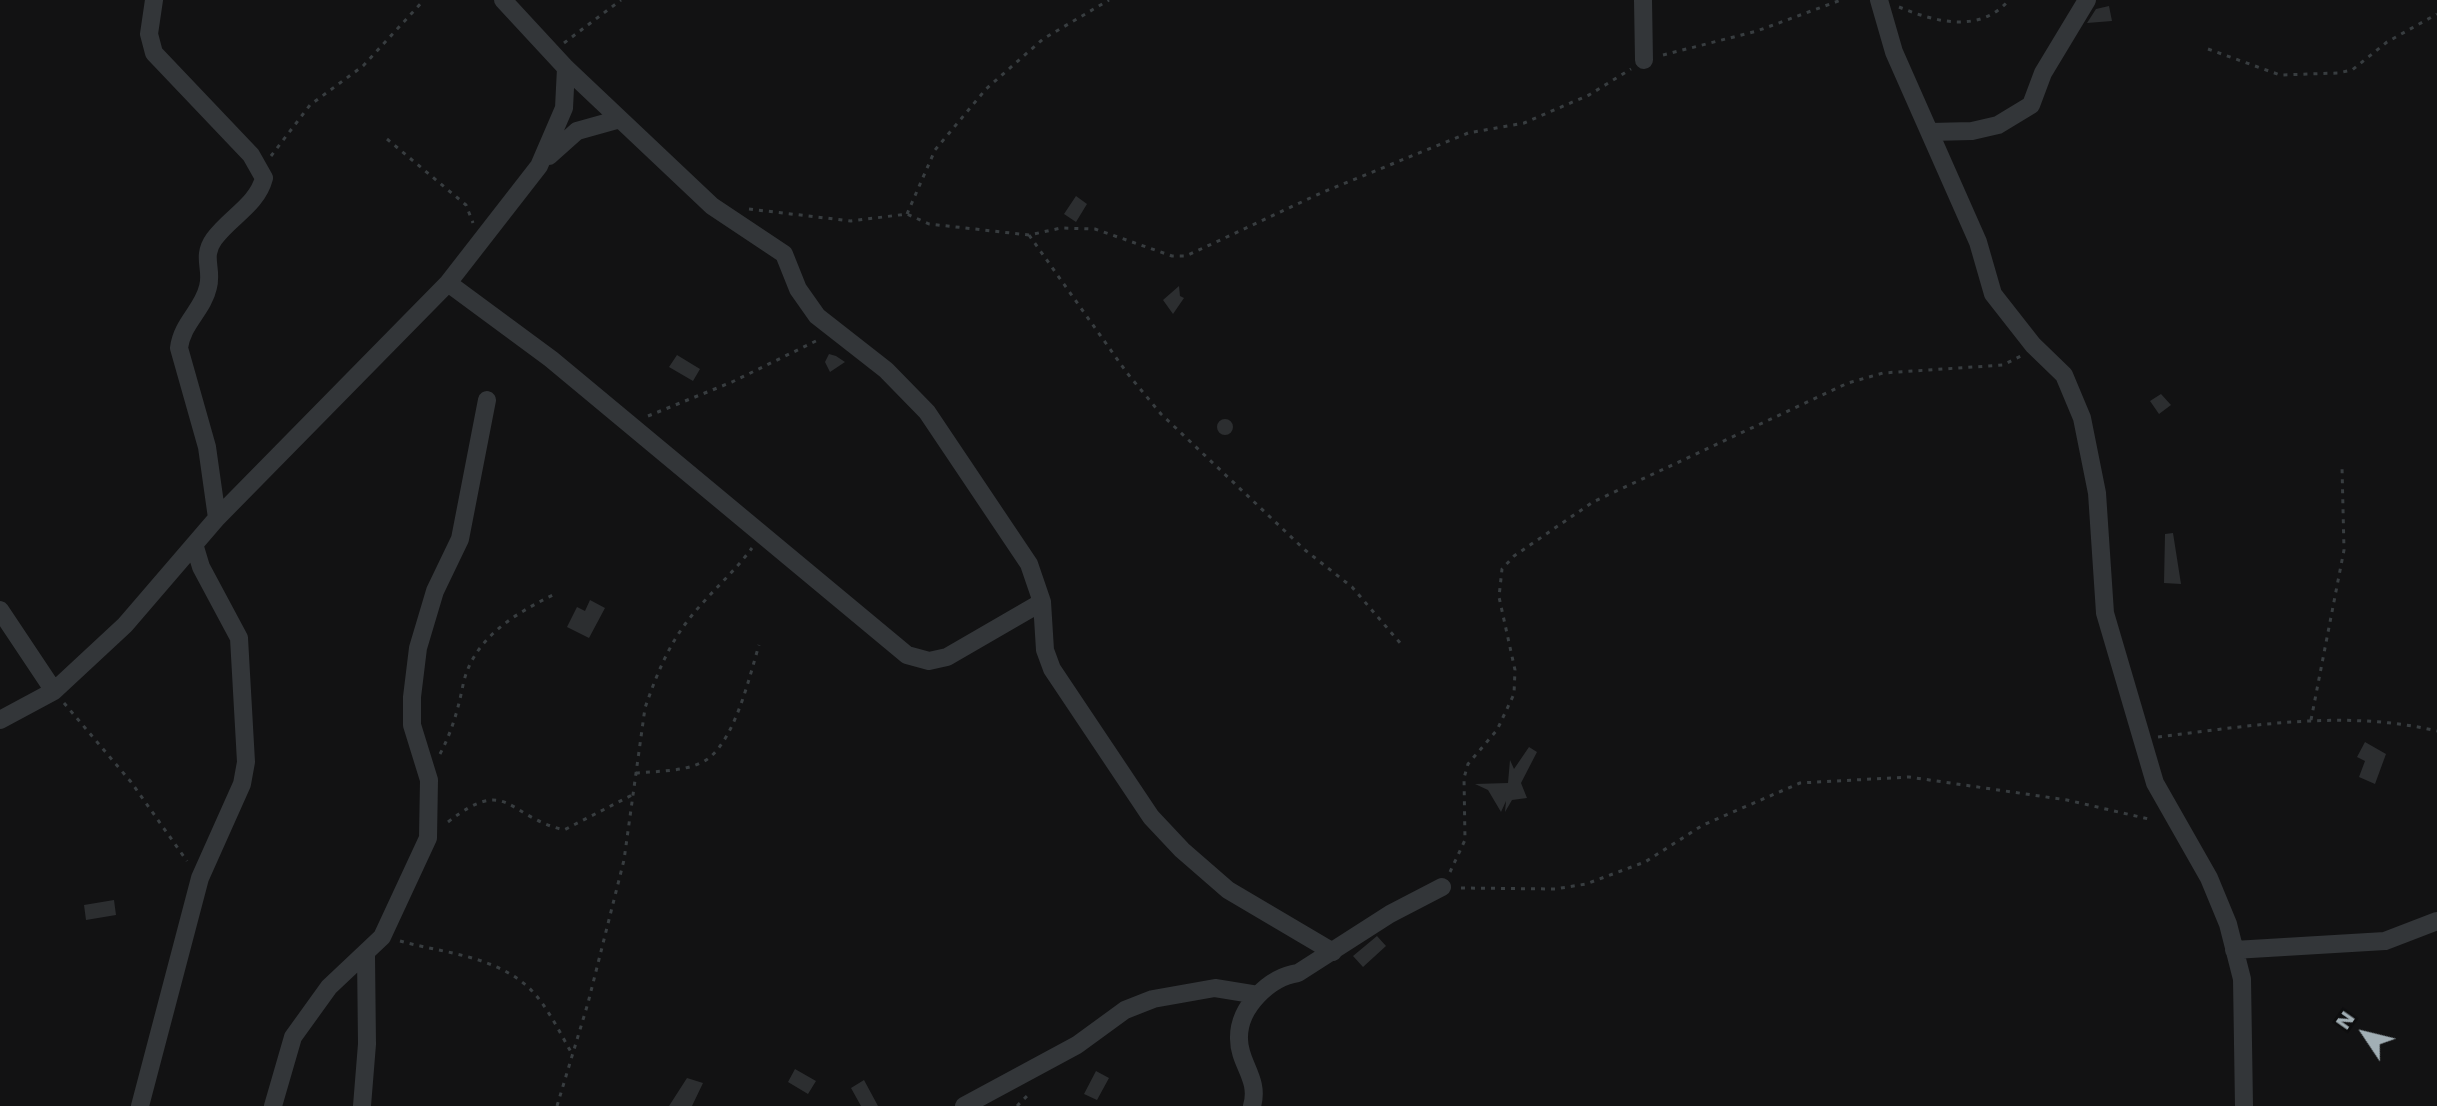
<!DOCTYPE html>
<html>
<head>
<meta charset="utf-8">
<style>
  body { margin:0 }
  #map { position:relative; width:2437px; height:1106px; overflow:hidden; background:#121213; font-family:"Work Sans",sans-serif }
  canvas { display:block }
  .north { position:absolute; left:2325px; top:994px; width:80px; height:80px; -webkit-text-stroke:6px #0d0d0e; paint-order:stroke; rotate:305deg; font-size:22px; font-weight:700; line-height:32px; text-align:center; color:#a2afb5 }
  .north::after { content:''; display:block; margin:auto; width:28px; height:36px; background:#a2afb5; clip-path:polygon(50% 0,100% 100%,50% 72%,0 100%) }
</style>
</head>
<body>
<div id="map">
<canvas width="2437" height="1106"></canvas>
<div class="north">N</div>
</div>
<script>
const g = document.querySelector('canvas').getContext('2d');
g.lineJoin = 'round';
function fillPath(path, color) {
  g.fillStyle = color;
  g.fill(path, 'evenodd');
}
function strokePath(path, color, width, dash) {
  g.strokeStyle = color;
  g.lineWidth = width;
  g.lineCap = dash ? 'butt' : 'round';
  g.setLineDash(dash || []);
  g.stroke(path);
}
const building = new Path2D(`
  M2109 6 2112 21 2087 23 2096 9Z
  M1076 196 1087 204 1076 222 1064 214Z
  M1179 286 1180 296 1184 298 1173 314 1163 300Z
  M829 354 836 356 845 362 830 372 825 362Z
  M677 355 700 369 693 381 669 367Z
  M2161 394 2171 405 2159 414 2150 401Z
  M1217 427a8 8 0 1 1 16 0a8 8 0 1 1-16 0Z
  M2173 533 2181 584 2164 583 2165 534Z
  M590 600 605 608 589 638 567 627 577 607 585 611Z
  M2365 742 2386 754 2375 784 2359 777 2365 761 2357 757Z
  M1529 747 1537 752 1521 783 1527 798 1512 800 1505 812 1506 801 1501 812 1488 790 1475 784 1508 783 1510 760 1514 769Z
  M114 900 116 915 86 920 84 905Z
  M1377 936 1386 946 1363 967 1353 956Z
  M795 1069 816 1081 808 1094 788 1082Z
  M1096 1071 1109 1078 1097 1100 1084 1094Z
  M687 1078 703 1083 692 1106H669Z
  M864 1080 878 1106H861L851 1088Z`);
const path = new Path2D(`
  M1899 7C1935 22 1980 34 2009 0
  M564 43 621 0
  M2208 49 2280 75 2338 73 2352 70 2387 42 2437 14
  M1663 55 1757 31 1841 0
  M387 139 466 205 473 223
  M271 156 310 105 363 66 424 0
  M749 209 851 221 907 214 929 224 1029 235 1061 228 1095 229 1172 256H1186L1321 193 1468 133 1524 123 1589 95 1631 69
  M907 214 935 150 986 89 1043 39 1109 0
  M1029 235 1127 373 1161 414 1305 550 1352 587 1401 644
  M648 416 732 382 820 339
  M64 703 131 782 187 861
  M2311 720 2344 550 2342 467
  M2158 737C2250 726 2345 709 2437 731
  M440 754C452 731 458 710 463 685 473 637 518 612 557 593
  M636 773C657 771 691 772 709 758 736 736 749 678 759 645
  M448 822C508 775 506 816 564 830L632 795
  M1450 872 1465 840 1464 778 1468 764 1497 730 1514 694 1515 670 1499 597 1502 569 1514 556 1593 502 1848 383 1883 373 2003 365 2021 356
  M1461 888 1555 889 1586 884 1645 862 1703 825 1800 783 1909 777 2067 800 2153 820
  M400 941C443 953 491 955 527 986 545 1002 559 1031 571 1052
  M557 1106 588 1003 624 860 645 708C655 679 667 648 686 623 706 596 732 575 752 548
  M1017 1106 1031 1092`);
const street = new Path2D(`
  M154 0 149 34 154 53 251 155 264 178C257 205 230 217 214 239 201 257 213 269 208 287 203 310 182 323 179 348L207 447 217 518
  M503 0 566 68 712 206 784 254 798 289 817 316 886 370 927 412 1029 564 1042 602 1045 650 1052 669 1151 817 1182 850 1228 890 1333 952
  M1643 0 1644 60
  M1879 0 1894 52 1978 242 1993 294 2033 345 2064 375 2082 418 2097 493 2105 613 2155 783 2209 878 2228 924 2242 979 2244 1106
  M1930 132 1972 131 1998 125 2031 105 2043 73 2087 0
  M549 156 577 131 620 119
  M448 283 551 359 907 655 929 661 947 657 1042 602
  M0 610 54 691
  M0 720 54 691 125 625 217 518 448 283 539 166 564 108 566 68
  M2234 950 2385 941 2437 921
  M140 1106 200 878 242 784 246 762 239 638 201 567 195 547
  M273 1106 293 1037 329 987 382 937 428 838 429 780 412 725V697L418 648 435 591 460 539 487 400
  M362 1106 367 1044 366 956
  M964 1106 1077 1045 1125 1010 1153 999 1215 988 1258 995
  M1252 1106C1260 1079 1239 1064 1239 1039 1238 1007 1270 977 1298 973L1390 914 1442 887`);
fillPath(building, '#2c2e30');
strokePath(path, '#383d40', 3, [4, 6]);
strokePath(street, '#333639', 18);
</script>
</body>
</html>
